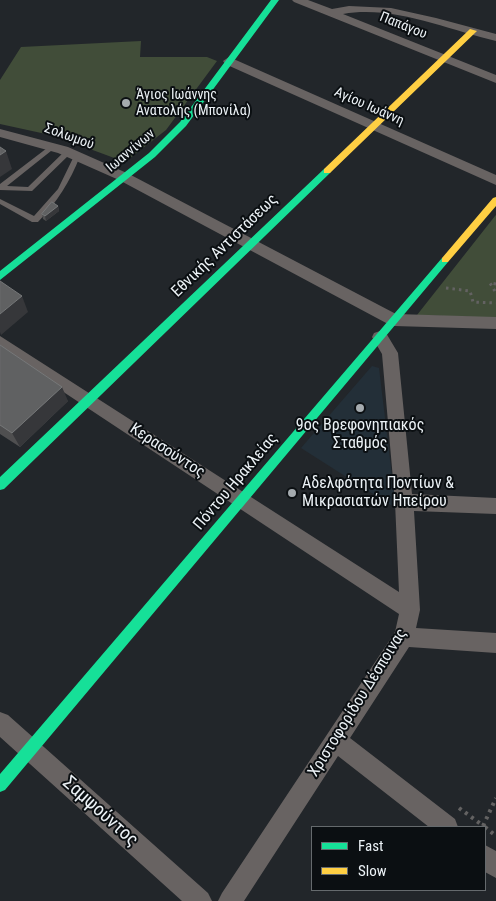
<!DOCTYPE html>
<html>
<head>
<meta charset="utf-8">
<style>
  body { margin:0 }
  #map { position:relative; width:496px; height:901px; overflow:hidden; background:#22262a; font-family:"Roboto Condensed",sans-serif }
  canvas { display:block }
  .legend { position:absolute; left:311px; top:826px; width:175px; height:65px; box-sizing:border-box; background:#0b0f12; border:1px solid #656a6d; margin:0; padding:6px 9px; list-style:none; font-size:15px; color:#ecf2f6 }
  .legend li { display:flex; align-items:center; gap:10px; height:25px }
  .legend b { width:25px; border:1px solid #656a6d }
</style>
</head>
<body>
<div id="map">
<canvas width="496" height="901"></canvas>
<ul class="legend">
<li><b style="height:6px;background:#16e098"></b>Fast</li>
<li><b style="height:6px;background:#ffcf43"></b>Slow</li>
</ul>
</div>
<script>
const g = document.querySelector('canvas').getContext('2d');
g.lineJoin = 'round';
function fillPath(path, color) {
  g.fillStyle = color;
  g.fill(path, 'evenodd');
}
function strokePath(path, color, width, dash) {
  g.strokeStyle = color;
  g.lineWidth = width;
  g.lineCap = dash ? 'butt' : 'round';
  g.setLineDash(dash || []);
  g.stroke(path);
}
function label(font, color, halo, rows, align = 'center') {
  g.font = font + ' "Roboto Condensed",sans-serif';
  g.lineWidth = 4;
  g.setLineDash([]);
  g.textBaseline = 'middle';
  g.strokeStyle = halo;
  g.fillStyle = color;
  for (const [text, x, y, turn = 0] of rows) {
    g.save();
    g.translate(x, y);
    g.rotate((+turn || 0) * Math.PI / 180);
    g.textAlign = isNaN(turn) ? turn : align;
    if (halo) g.strokeText(text, 0, 0);
    g.fillText(text, 0, 0);
    g.restore();
  }
}
const built = new Path2D(`
  M372 366 379 368 395 501 392 506 301 448Z`);
const green = new Path2D(`
  M141 41 140 57H207L217 61 166 130 125 162 55 136 0 124V80L21 47Z
  M496 215V318L417 315 495 216Z`);
const pathFar1 = new Path2D(`
  M496 284 490 283 496 293
  M446 288 470 291 473 302 496 303`);
const path = new Path2D(`
  M459 808 485 827
  M483 826 496 798
  M485 827 496 836`);
const lane = new Path2D(`
  M51 145H55L56 147 7 186 28 187 66 150H70V154L32 191 0 190V184Z
  M75 154H79L80 156C70 182 57 202 38 222H32L0 204V199L34 216 58 189Z`);
const street = new Path2D(`
  M292 0H308L332 9 349 6 391 8 436 18 496 34V41C448 30 394 5 343 14L496 75V83L294 2Z
  M229 57 496 175V185L225 64 223 61Z
  M0 129 68 147 129 174 396 314 496 317V329L394 326 388 324 119 180 58 153 0 137Z
  M380 331 386 333 398 353 412 494 496 498V514L414 511 420 610 416 628 496 633V653L409 647 350 738 455 819 458 827H429L338 756 244 901H218L222 893 395 632 399 614 0 350V336L399 592 395 502 382 354 372 337 374 333Z
  M0 712 8 715 208 893 212 901H182L0 737Z
  M485 845 496 851V878L485 872Z`);
const fast = new Path2D(`
  M271 0H279L186 126 155 157 0 280V271L149 153 180 122Z
  M327 168 331 171 330 173 4 489 0 490V477L324 169Z
  M445 257 448 258V262L5 790 0 792V774L442 258Z`);
const slow = new Path2D(`
  M470 29 477 31 330 173H324V169Z
  M496 197V206L448 262H442V258L493 198Z`);
const wall = new Path2D(`
  M58 206 59 211 46 221 43 219 42 214Z
  M0 345 68 401 20 447 0 434Z`);
const shadedWall = new Path2D(`
  M6 151 12 169 0 177V155Z
  M58 206 59 211 46 221 45 216Z
  M22 296 28 312 1 335 0 332V314Z
  M62 387 68 401 20 447 12 433Z`);
const building = new Path2D(`
  M0 147 6 151 0 155Z
  M52 202 58 206 45 216 42 214Z
  M0 281 22 296 0 314Z
  M0 345 62 387 12 433 0 425Z`);
const markers = [
  [126,103,5,"#a5abaf"],
  [360,408,5,"#a5abaf"],
  [292,493,5,"#a5abaf"]
];
const farStreetnames = [
  ["Παπάγου",403,26,22],
  ["Αγίου Ιωάννη",369,107,24],
  ["Σολωμού",69,137,20],
  ["Ιωαννίνων",131,151,-40]
];
const farPoinames = [
  ["Άγιος Ιωάννης",136,95],
  ["Ανατολής (Μπονίλα)",136,111]
];
const streetNames = [
  ["Εθνικής Αντιστάσεως",225,246,-44],
  ["Κερασούντος",167,451,33],
  ["Πόντου Ηρακλείας",236,482,-50],
  ["Χριστοφορίδου Δέσποινας",358,703,-58]
];
const poiNames = [
  ["9ος Βρεφονηπιακός",360,426],
  ["Σταθμός",360,444],
  ["Αδελφότητα Ποντίων &",302,484,"left"],
  ["Μικρασιατών Ηπείρου",302,502,"left"]
];
const nearStreetnames = [
  ["Σαμψούντος",100,812,42]
];
fillPath(built, '#232f38');
fillPath(green, '#414d39');
strokePath(pathFar1, '#636262', 3, [2.5, 4]);
strokePath(path, '#636262', 4, [3, 4.5]);
fillPath(lane, '#686362');
fillPath(street, '#686362');
fillPath(fast, '#16e098');
fillPath(slow, '#ffcf43');
fillPath(wall, '#4f4f50');
fillPath(shadedWall, '#36373a');
fillPath(building, '#606162');
strokePath(building, '#767879', 1);
for (const [x, y, r, color] of markers) {
  const dot = new Path2D();
  dot.arc(x, y, r, 0, 2 * Math.PI);
  g.fillStyle = color;
  g.fill(dot);
  strokePath(dot, '#0b0f12', 2);
}
label('14px', '#ecf2f6', '#0b0f12', farStreetnames);
label('14px', '#ecf2f6', '#0b0f12', farPoinames, 'left');
label('16px', '#ecf2f6', '#0b0f12', streetNames);
label('16px', '#ecf2f6', '#0b0f12', poiNames);
label('19px', '#ecf2f6', '#0b0f12', nearStreetnames);
</script>
</body>
</html>
